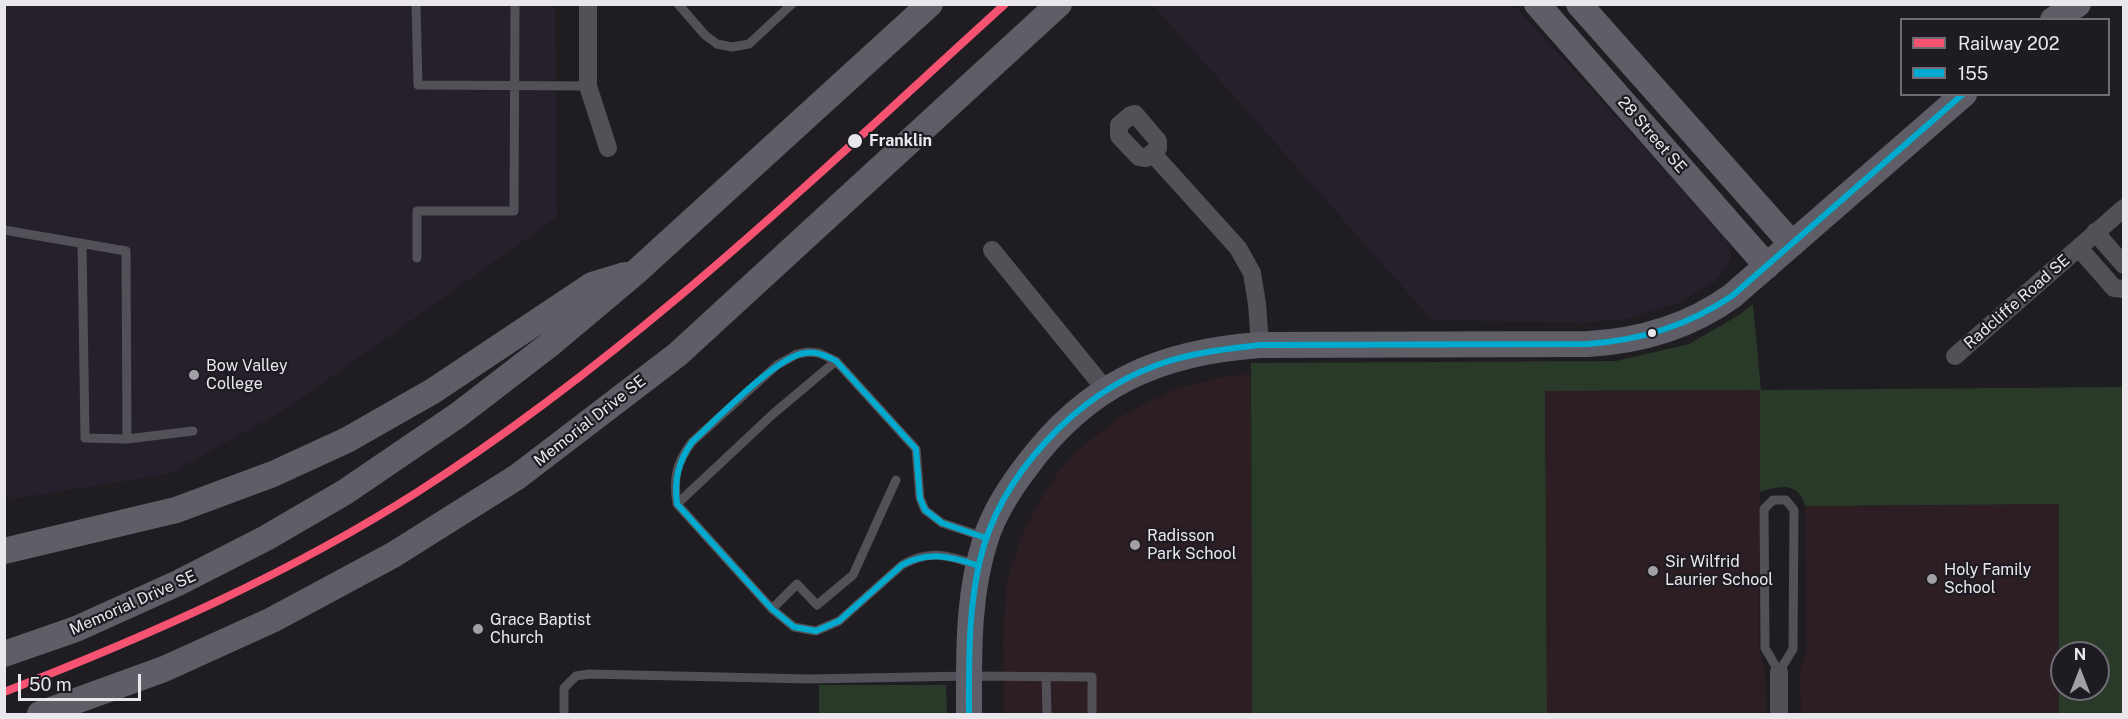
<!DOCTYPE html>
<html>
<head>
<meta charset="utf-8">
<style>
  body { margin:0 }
  #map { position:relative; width:2128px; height:719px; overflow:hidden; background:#1f1d21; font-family:"Public Sans",sans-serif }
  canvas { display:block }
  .frame { position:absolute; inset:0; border:6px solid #e9e7ec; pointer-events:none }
  .legend { position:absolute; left:1900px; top:18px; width:210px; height:78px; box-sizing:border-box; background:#1e1b23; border:2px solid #6f6d73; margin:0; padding:8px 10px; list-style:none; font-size:18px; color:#e9e7ec }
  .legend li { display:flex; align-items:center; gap:12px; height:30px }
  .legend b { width:30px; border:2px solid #6f6d73 }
  .north { position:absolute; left:2050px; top:641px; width:60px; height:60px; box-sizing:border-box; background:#1e1b23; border:2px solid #6f6d73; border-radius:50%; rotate:0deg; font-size:16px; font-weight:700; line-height:24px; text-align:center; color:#e9e7ec }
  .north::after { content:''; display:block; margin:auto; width:21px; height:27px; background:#a2a0a5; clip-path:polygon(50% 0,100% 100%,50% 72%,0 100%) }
  .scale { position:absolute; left:18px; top:674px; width:123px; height:27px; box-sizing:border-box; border:3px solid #e9e7ec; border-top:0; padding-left:8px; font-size:18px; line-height:21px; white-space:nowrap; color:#e9e7ec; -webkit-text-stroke:4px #1e1b23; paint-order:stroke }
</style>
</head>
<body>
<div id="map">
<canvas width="2128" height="719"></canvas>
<div class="frame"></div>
<ul class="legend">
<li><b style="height:8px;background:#f65372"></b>Railway 202</li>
<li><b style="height:8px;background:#00a9ce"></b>155</li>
</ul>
<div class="north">N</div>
<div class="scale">50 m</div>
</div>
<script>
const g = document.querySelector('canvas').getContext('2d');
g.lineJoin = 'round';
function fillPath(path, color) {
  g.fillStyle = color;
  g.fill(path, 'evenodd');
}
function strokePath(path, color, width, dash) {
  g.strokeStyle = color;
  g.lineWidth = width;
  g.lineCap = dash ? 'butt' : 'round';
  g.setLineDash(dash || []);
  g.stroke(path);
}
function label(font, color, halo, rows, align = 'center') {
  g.font = font + ' "Public Sans",sans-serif';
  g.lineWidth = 4.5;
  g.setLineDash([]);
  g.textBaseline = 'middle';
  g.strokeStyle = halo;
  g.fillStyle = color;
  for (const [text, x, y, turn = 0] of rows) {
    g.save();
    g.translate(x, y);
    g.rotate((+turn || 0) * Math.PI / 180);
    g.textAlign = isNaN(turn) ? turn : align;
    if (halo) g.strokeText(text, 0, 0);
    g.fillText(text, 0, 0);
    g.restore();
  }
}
const built = new Path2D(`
  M5 5H555L557 217 286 409 169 474 5 500Z
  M1153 5H1514L1727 239 1731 258 1716 281 1676 304 1624 319 1580 323 1432 320Z`);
const education = new Path2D(`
  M1251 374 1252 714H1004L1003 640 1007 581 1023 533 1046 491 1059 471 1078 450 1096 436 1120 417 1148 402 1173 390 1199 383 1222 377Z
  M1760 390 1759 650 1765 669 1766 714H1547L1545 391Z
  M2059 504V714H1801L1800 671 1807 652 1805 506Z`);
const green = new Path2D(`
  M1753 304 1761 390 2123 387V714H2059V504L1805 506C1798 481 1780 486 1760 492V390L1545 391 1547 714H1252L1251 363 1616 361 1689 344 1739 315ZM2062 653H2098V689H2062Z
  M819 685H946L947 714H819Z`);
const lane = new Path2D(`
  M416 4 418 85 588 86
  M678 4 705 35 717 44 732 47 749 44 792 4
  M4 230 126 251 127 439 85 438 82 243
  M417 258V211H514L515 4
  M127 439 193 431
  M1773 500H1786L1794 510 1793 649 1779 672 1765 648 1764 509Z
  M677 504 773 414 836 361
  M976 565C949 555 929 549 902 565L839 621 816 631 794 627 772 609 677 504C673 479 676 463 692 442L777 365 797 354 808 352 819 353 836 361 916 449 920 498 925 510 942 523 984 537
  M772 609 797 584 817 605 853 575 896 480
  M1046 677 1047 714
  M564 714V688L576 676 589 674 809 679 969 676 1092 677V714`);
const street = new Path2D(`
  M588 4V86L608 148
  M1135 114 1158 141V148L1146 158 1139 157 1119 136V125L1131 115Z
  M1153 154 1238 248 1252 273 1257 304 1260 345
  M2095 232 2124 265
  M2079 248 2114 288 2124 289
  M992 250 1105 389
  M1955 356 2124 208
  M1779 672V714`);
const secondary = new Path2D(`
  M1537 4 1767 266
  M1579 4 1792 244
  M2053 20 2078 4
  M4 551 176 510 273 474 347 440 433 391 592 285 625 275
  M4 654 76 629 178 583 266 538 345 492 458 415 549 345 637 271 930 4
  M40 714 164 669 272 620 393 555 517 477 678 354 1059 4
  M969 714C969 656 967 595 986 538 994 513 1010 488 1026 467 1087 384 1159 352 1260 345L1588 344C1641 341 1689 327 1732 296L1964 94`);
const bus1 = new Path2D(`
  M979 566C951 556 929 551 902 565L839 621 816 631 794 627 772 609 677 504C674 480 678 462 692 442 715 421 777 356 805 353 817 351 826 356 836 361L916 449 920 498 925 510 942 523 986 538
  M969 714C969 663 968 610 980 560 1000 475 1076 395 1157 365 1190 353 1225 349 1260 345L1588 344C1641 340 1687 326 1732 296L1963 94`);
const rail1 = new Path2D(`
  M4 692C148 636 289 574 419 491 634 353 817 175 1005 4`);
const markers = [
  [855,141,8,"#e9e7ec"],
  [1652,333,5,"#e9e7ec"],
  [194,375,6,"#a2a0a5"],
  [1135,545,6,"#a2a0a5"],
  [1653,571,6,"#a2a0a5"],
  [1932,579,6,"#a2a0a5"],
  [478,629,6,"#a2a0a5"]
];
const streetNames = [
  ["28 Street SE",1652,135,49],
  ["Radcliffe Road SE",2017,302,-41],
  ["Memorial Drive SE",590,421,-38],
  ["Memorial Drive SE",133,603,-24]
];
const stopNames = [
  ["Franklin",869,141]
];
const poiNames = [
  ["Bow Valley",206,366],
  ["College",206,384],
  ["Radisson",1147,536],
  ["Park School",1147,554],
  ["Sir Wilfrid",1665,562],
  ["Laurier School",1665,580],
  ["Holy Family",1944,570],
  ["School",1944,588],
  ["Grace Baptist",490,620],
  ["Church",490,638]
];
fillPath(built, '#25202b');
fillPath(education, '#2d1e24');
fillPath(green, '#293a28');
strokePath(lane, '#525157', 9);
strokePath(street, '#525157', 18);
strokePath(secondary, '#5f5d65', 26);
strokePath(bus1, '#00a9ce', 6);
strokePath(rail1, '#f65372', 8);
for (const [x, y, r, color] of markers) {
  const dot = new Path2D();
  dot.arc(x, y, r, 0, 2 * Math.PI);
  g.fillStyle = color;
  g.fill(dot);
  strokePath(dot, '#1e1b23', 2);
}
label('16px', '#e9e7ec', '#1e1b23', streetNames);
label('bold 16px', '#e9e7ec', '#1e1b23', stopNames, 'left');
label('16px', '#e9e7ec', '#1e1b23', poiNames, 'left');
</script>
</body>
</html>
